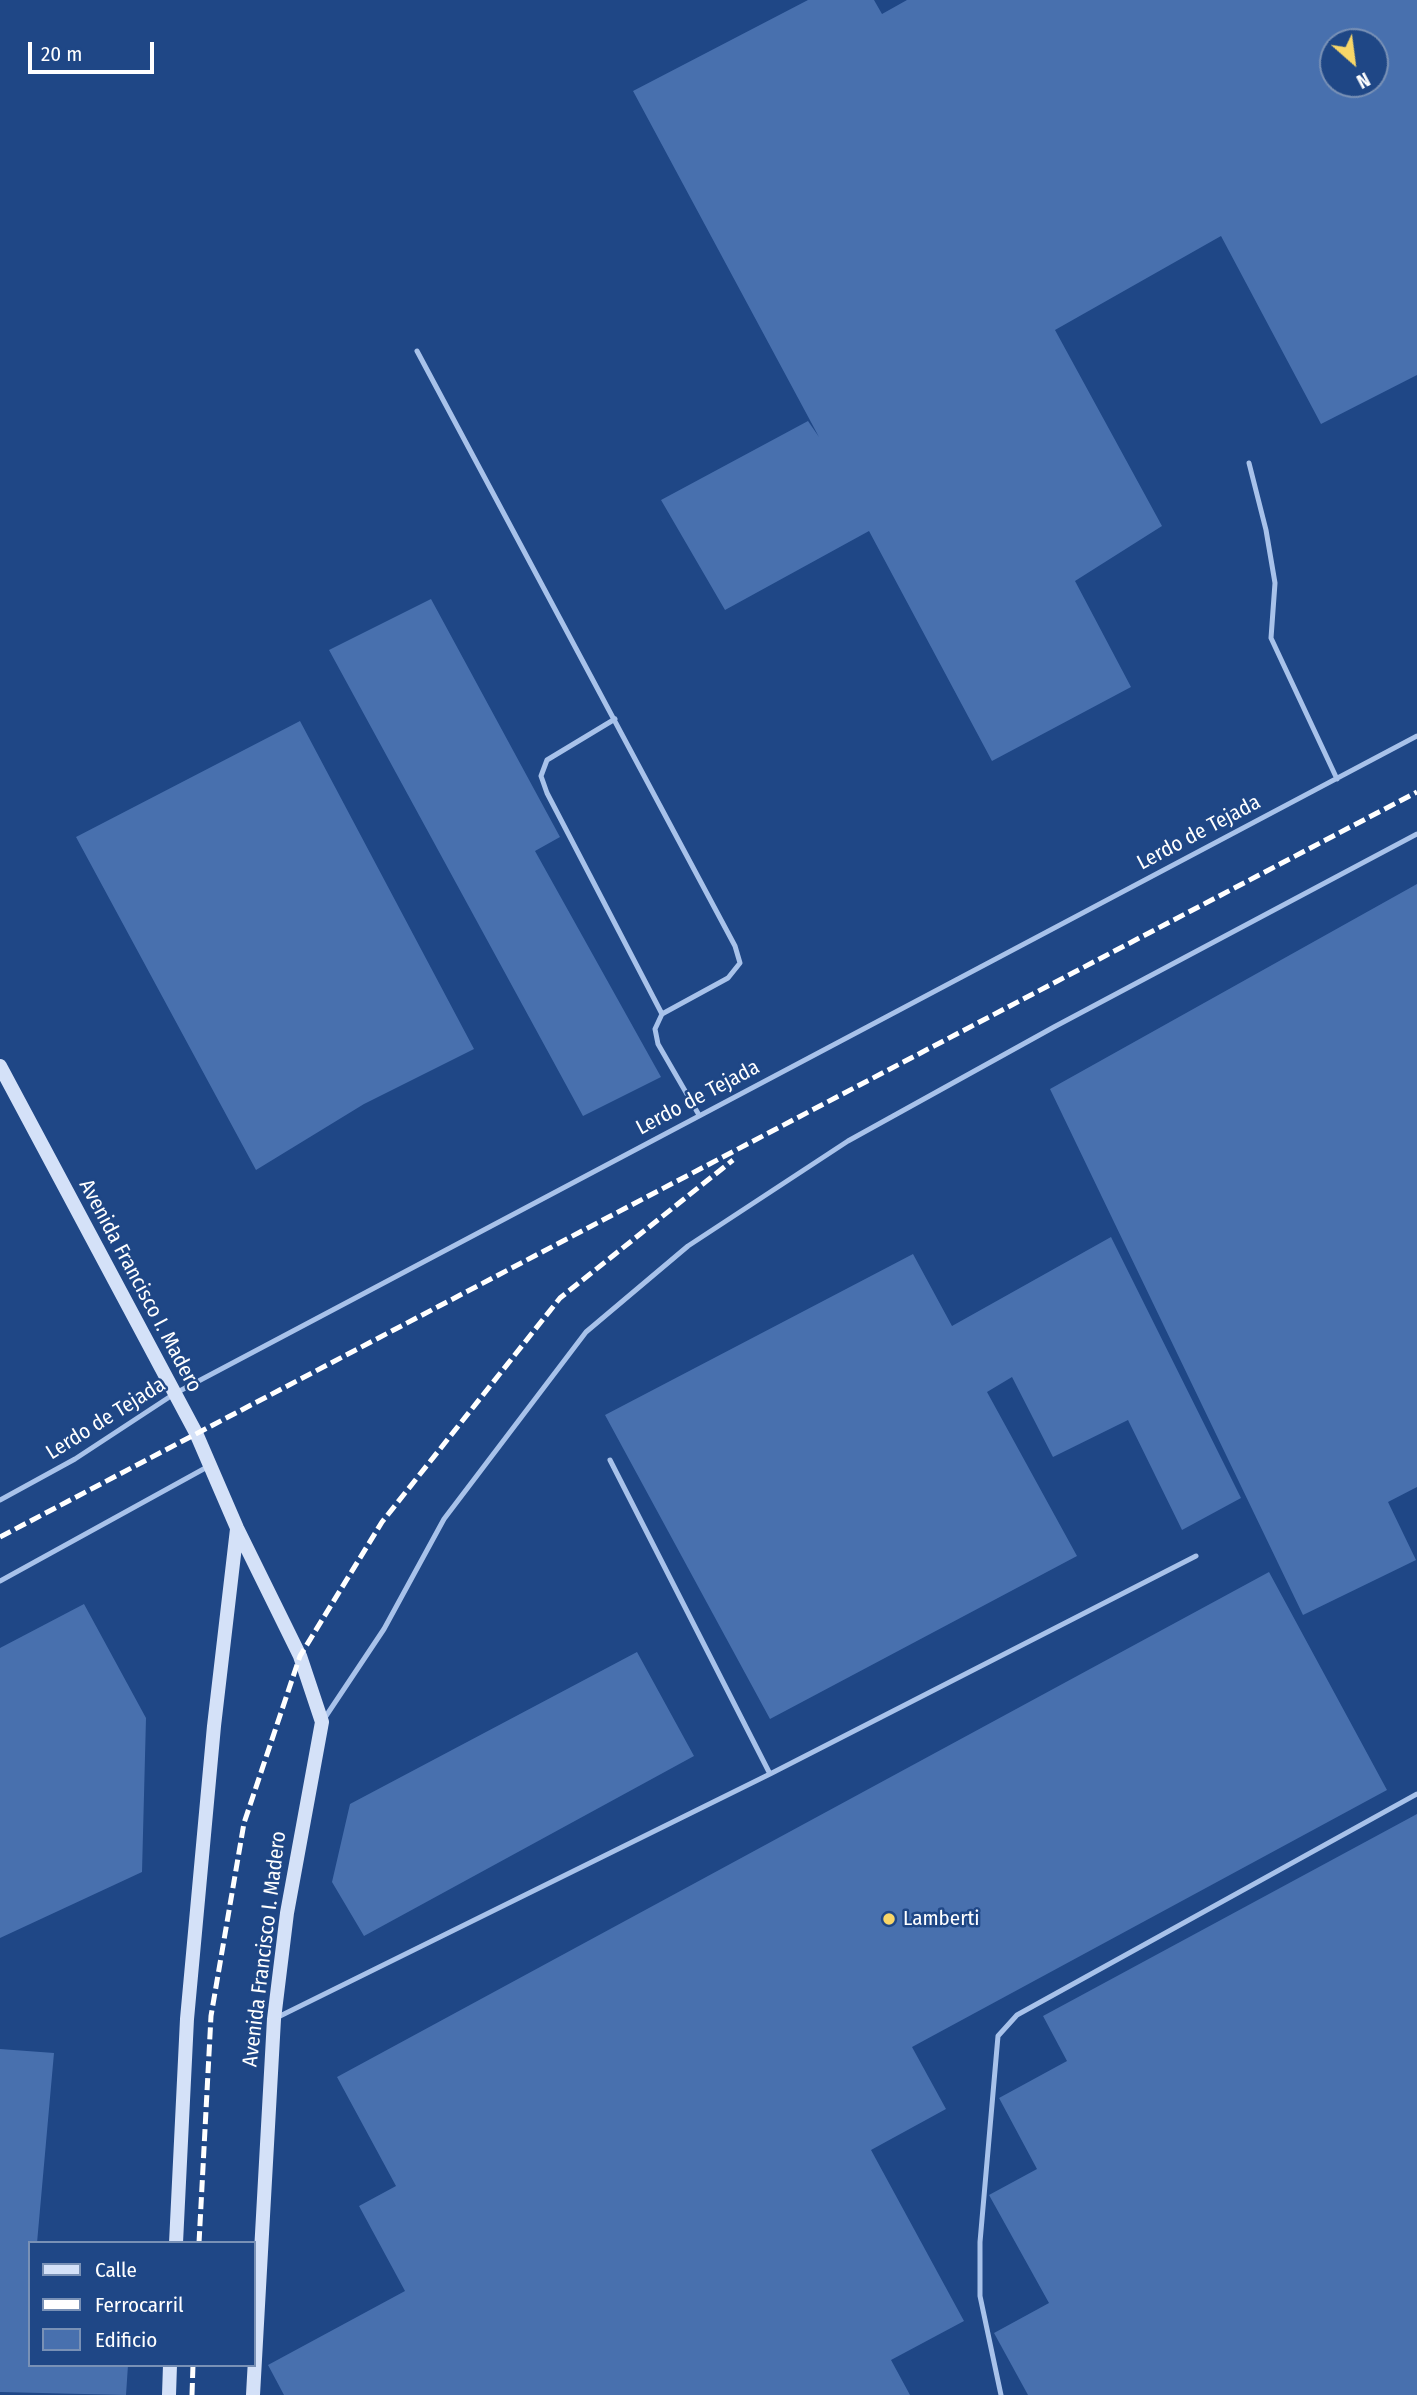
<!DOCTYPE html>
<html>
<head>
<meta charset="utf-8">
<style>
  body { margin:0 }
  #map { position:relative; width:1417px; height:2395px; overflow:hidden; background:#1f4786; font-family:"Fira Sans Condensed",sans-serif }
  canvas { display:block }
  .legend { position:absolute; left:28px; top:2241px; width:228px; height:126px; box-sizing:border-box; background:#1f4786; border:2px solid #7991b6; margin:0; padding:9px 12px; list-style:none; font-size:21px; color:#fff }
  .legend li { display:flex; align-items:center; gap:14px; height:35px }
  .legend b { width:35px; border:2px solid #7991b6 }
  .north { position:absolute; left:1319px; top:28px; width:70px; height:70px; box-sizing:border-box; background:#1f4786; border:2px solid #7991b6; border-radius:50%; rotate:152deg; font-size:19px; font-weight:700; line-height:28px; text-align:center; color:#fff }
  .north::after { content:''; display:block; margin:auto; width:24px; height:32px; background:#f8d668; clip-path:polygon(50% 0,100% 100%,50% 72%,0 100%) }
  .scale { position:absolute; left:28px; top:42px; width:126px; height:32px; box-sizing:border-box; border:4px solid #fff; border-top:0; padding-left:9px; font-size:21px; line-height:24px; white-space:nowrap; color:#fff; -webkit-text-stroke:5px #1f4786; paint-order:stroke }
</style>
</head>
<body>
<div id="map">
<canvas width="1417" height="2395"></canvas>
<ul class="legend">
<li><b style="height:9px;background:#d4e1f8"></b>Calle</li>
<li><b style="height:9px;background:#fff"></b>Ferrocarril</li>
<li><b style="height:19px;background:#4870ae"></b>Edificio</li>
</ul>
<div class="north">N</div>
<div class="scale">20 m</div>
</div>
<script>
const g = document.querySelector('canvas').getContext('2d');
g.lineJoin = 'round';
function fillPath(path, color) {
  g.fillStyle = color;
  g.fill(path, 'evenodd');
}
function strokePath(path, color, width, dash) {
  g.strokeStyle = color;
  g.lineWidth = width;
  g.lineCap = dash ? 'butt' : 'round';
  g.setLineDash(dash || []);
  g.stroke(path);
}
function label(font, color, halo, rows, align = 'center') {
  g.font = font + ' "Fira Sans Condensed",sans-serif';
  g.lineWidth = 5;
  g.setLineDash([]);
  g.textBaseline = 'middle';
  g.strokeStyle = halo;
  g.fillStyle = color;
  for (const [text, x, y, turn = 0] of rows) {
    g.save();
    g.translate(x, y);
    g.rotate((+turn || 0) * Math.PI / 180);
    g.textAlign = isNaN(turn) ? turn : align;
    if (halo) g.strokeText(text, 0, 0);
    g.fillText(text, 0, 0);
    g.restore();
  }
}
const building = new Path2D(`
  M808 0H874L882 14 907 0H1417V375L1321 424 1221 236 1055 330 1162 526 1075 581 1131 687 992 761 869 531 725 610 661 500 808 421 819 437 633 91ZM1333 42H1375V84H1333Z
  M431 599 560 837 535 851 661 1077 583 1116 329 650Z
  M300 721 474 1049 364 1104 256 1170 76 837Z
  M1417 884V1487L1388 1502 1416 1560 1303 1615 1050 1089Z
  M1111 1237 1241 1498 1182 1530 1128 1420 1053 1457 1012 1377 987 1392 1077 1556 770 1719 605 1415 913 1254 952 1326Z
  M1269 1572 1387 1790 912 2047 946 2109 871 2150 964 2321 891 2360 910 2395H284L268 2365 405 2291 359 2206 396 2186 337 2077Z
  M84 1604 146 1718 142 1872 0 1938V1648Z
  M637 1652 694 1756 364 1936 332 1882 350 1804Z
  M1417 1814V2395H1028L994 2333 1049 2303 989 2195 1037 2169 999 2098 1067 2061 1043 2016Z
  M0 2049 54 2053 37 2243H30V2365H128L126 2395 0 2392Z`);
const lane = new Path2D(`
  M417 351 735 946 740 963 728 978 662 1014 655 1029 658 1044 699 1115
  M1249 463 1266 530 1275 583 1271 638 1337 779
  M615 719 547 760 541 776 547 793 662 1014
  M610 1460 770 1774
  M0 1500 75 1459 174 1394 1417 736
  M0 1581 209 1466
  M324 1719 384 1629 444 1519 586 1332 688 1246 848 1141 1054 1027 1417 834
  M276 2018 770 1774 1196 1556
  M1001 2395 980 2296V2242L998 2036 1017 2015 1417 1794`);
const secondary = new Path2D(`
  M0 1066 196 1433 237 1528 300 1656 322 1722 287 1913 274 2019 253 2395
  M176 2243 187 2019 214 1726 237 1529
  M169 2395 170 2365`);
const rail = new Path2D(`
  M0 1537 1417 792
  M199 2243 211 2016 244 1823 300 1656 382 1522 560 1298 733 1160
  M192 2395 193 2365`);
const markers = [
  [889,1919,7,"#f8d668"]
];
const streetNames = [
  ["Lerdo de Tejada",1199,833,-28],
  ["Lerdo de Tejada",698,1098,-28],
  ["Avenida Francisco I. Madero",140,1286,62],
  ["Lerdo de Tejada",106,1419,-32],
  ["Avenida Francisco I. Madero",265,1949,-83]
];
const poiNames = [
  ["Lamberti",903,1919]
];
fillPath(building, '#4870ae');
strokePath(lane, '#a8c2ea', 5);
strokePath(secondary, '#d4e1f8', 14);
strokePath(rail, '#fff', 5, [12, 5]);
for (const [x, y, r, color] of markers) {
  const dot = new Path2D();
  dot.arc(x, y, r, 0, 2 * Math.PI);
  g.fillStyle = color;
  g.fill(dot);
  strokePath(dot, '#1f4786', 2.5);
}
label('21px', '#fff', '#1f4786', streetNames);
label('21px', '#fff', '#1f4786', poiNames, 'left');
</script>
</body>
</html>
